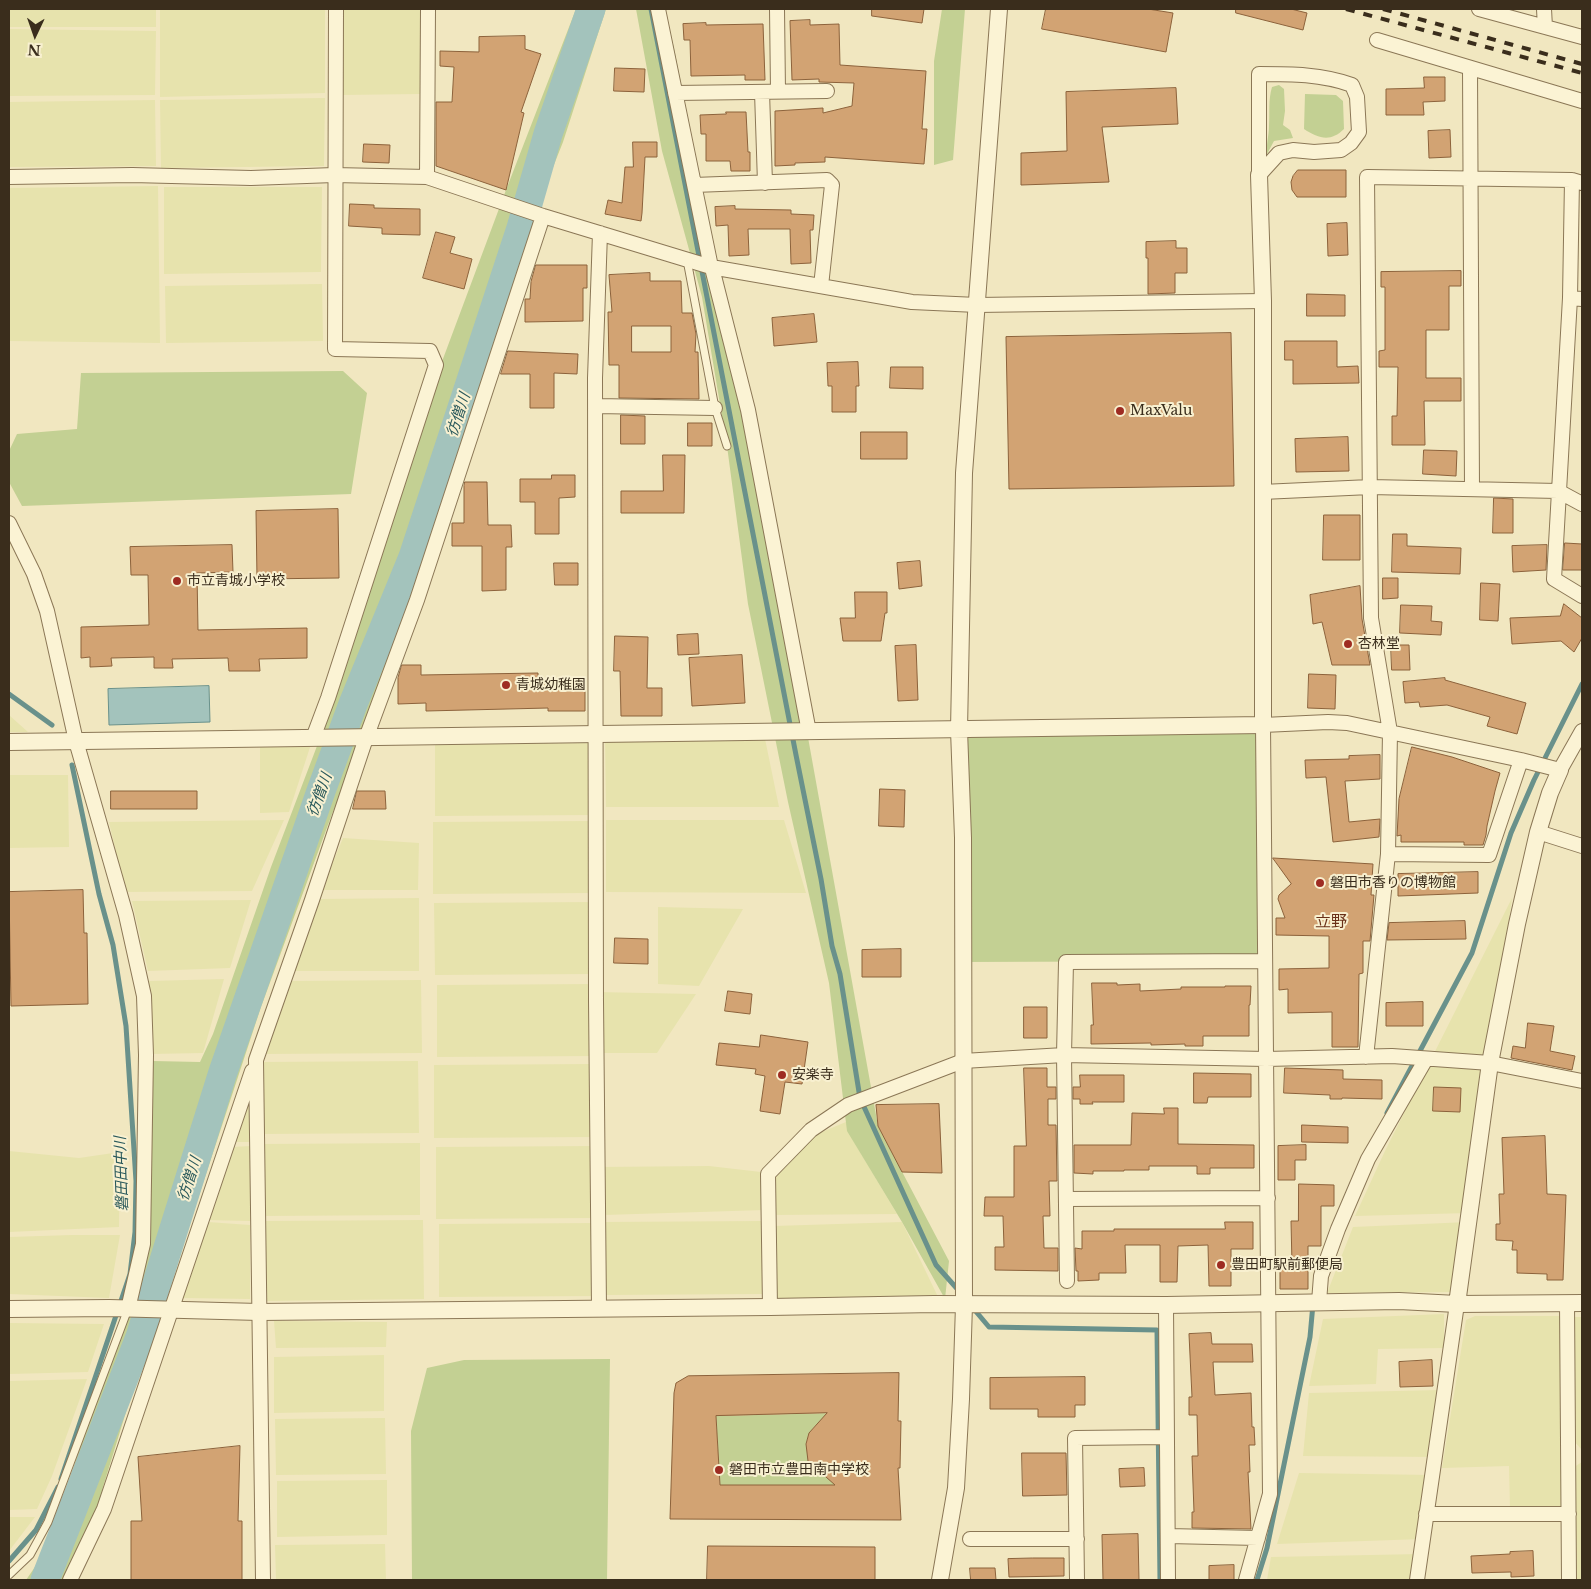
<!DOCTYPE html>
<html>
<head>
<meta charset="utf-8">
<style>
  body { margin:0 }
  #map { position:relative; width:1591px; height:1589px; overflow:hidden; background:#f1e7c0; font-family:"Libre Baskerville",serif }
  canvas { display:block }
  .frame { position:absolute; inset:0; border:10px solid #3a2d1c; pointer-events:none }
  .north { position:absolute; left:10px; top:10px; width:50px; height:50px; -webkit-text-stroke:4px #f8f0d0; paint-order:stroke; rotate:183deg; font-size:14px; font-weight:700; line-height:20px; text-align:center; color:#3a2d1c }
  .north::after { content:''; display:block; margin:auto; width:18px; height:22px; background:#3a2d1c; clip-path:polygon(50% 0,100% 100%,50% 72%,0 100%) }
</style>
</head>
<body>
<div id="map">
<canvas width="1591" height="1589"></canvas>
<div class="frame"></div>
<div class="north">N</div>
</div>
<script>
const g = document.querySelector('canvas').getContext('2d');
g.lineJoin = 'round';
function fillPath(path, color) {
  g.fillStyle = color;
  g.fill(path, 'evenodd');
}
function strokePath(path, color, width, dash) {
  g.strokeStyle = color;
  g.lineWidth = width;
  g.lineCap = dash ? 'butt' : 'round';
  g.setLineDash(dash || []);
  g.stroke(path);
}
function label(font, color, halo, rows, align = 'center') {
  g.font = font + ' "Libre Baskerville","Noto Sans JP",serif';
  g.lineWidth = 4;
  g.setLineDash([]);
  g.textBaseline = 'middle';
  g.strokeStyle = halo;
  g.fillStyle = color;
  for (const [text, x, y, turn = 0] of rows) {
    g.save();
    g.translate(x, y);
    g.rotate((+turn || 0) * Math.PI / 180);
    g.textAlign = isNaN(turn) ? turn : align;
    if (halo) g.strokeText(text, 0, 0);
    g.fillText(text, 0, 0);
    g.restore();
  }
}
const farmland = new Path2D(`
  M9 9H156V27H9Z
  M160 9H325V93L160 97Z
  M341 9H421L420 94 342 95Z
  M9 29 156 31 155 95 9 96Z
  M325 98 324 166 161 168 160 100Z
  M155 100 156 166 9 167V102Z
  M158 186 160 343 9 341V188Z
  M164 187H322L321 272 164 274Z
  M322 284 323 341 166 343 165 286Z
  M9 715 28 732H9Z
  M764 734 779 807H606L605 735Z
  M313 738 289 812 260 813V740Z
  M594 743V815L435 816V744Z
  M9 775H68L69 847 9 848Z
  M284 820 252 891 125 892 109 822Z
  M606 820H784L806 893 606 892Z
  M592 821V893L433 894V822Z
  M343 838 419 843 418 890H321Z
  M419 898V971H294L318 899Z
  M1512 898 1469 1213 1355 1216 1385 1151Z
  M251 900 230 968 148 971 132 901Z
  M594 902V974L435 975 434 903Z
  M658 907 743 909 699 986 658 984Z
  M144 979 150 981 224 979 203 1053 150 1054Z
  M421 980 422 1053 262 1054 291 981Z
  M596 984V992L696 994 657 1053H597L596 1056 437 1057V985Z
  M418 1061 419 1133 260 1134 259 1062Z
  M593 1064 594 1137 434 1138V1065Z
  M252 1092V1142H233Z
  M846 1122 854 1142 897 1214 773 1215 768 1174 800 1141Z
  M420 1143V1215L261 1216V1144Z
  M251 1146 250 1221 206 1220 232 1147Z
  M595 1146V1218L436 1219V1147Z
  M9 1151 79 1158 120 1152 119 1227 9 1232Z
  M709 1166 761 1172 764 1210 604 1215 598 1167Z
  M423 1220 424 1299 266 1301 264 1221Z
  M763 1221V1294L604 1295V1222Z
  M208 1222 250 1225V1299L183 1298Z
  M902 1222 940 1301 775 1298 774 1226Z
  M1468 1222 1459 1292 1327 1293 1353 1227Z
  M598 1223V1296L439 1297V1224Z
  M72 1235H120L109 1298 9 1294V1237Z
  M1444 1314V1348L1378 1349 1376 1384 1309 1386 1323 1319Z
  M1475 1316H1560L1563 1506 1510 1508 1509 1466 1442 1468 1466 1320Z
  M1575 1317H1582V1450L1574 1441Z
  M274 1321 387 1322 386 1347 276 1348Z
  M9 1323 104 1324 88 1372 9 1374Z
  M384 1355V1411L274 1413V1357Z
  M87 1379 52 1476 37 1509 9 1510V1381Z
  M1440 1390V1457L1303 1456 1309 1393Z
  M385 1418 386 1474 276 1475 275 1419Z
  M1582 1462V1580H1577L1574 1467Z
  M1299 1473 1432 1475 1423 1539 1277 1544Z
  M387 1480V1535L277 1537V1481Z
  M9 1517H35L9 1551Z
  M385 1544 386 1580H276L275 1545Z
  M1420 1554 1417 1580H1267L1271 1557Z`);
const green = new Path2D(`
  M576 9H606L563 142 532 220 522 280 390 675 332 814 261 1007 156 1326 130 1399 103 1487 97 1523 67 1580H26L48 1548 98 1390 128 1309 143 1244 153 1061 200 1062 213 1034 271 867 336 696 400 474 506 190Z
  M636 9H665L674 48 780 582 878 1126 949 1261 945 1299 902 1222 847 1131 829 983 788 802 748 604 727 446 702 297 662 151Z
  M942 9H965L953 160 934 165V61Z
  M1279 85 1284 89 1285 111 1283 125 1290 130 1293 138 1274 141 1267 154C1266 144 1269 136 1269 126 1270 111 1268 101 1272 87Z
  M1305 94 1336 95 1343 101 1344 129C1331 142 1319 139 1304 129Z
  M343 371 367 393 351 494 22 506 9 482V451L17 434 77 429 81 373Z
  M1263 725 1265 961 963 962 959 730Z
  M610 1359 607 1580H412L411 1431 427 1368 464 1360Z
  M837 1413C821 1422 811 1424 806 1444L836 1485H720L716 1416Z`);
const water = new Path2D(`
  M209 686 210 722 109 725 108 689Z`);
const stream = new Path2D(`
  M651 9 796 755 821 879 832 946 840 974 860 1098 936 1265 960 1292
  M9 694 52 725
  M1387 1113 1472 953 1511 833 1534 780 1582 684
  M973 1308 989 1327 1157 1330 1160 1580
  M61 1479 130 1274 135 1232 136 1181 126 1026 113 945 99 894 72 765
  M9 1561 36 1530 58 1487
  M1257 1580 1267 1548 1310 1337 1313 1304`);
const river = new Path2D(`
  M45 1580 140 1337 223 1072 321 791 353 704 413 557 521 228 548 134 591 9`);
const building = new Path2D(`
  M872 9H924L922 23 872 16Z
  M1046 9H1148L1173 13 1166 52 1042 29Z
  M1236 9H1291L1307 13 1303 30 1236 13Z
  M810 20V25L839 24 840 65 926 71 922 129H927L924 164 825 157V162L795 163V165L775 166V111L823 108V113L852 106 854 83 819 82V79L792 80 790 21Z
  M706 23V25L763 24 765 80H745V75L691 76 690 40H684L683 24Z
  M525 36V49L541 54 521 112 524 113 506 190 436 166V102H452L454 67 440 66V51L479 52V37Z
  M615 68 645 69 644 92 614 91Z
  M1424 77H1445V101L1423 102 1424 115H1386V89L1424 88Z
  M1176 88 1178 124 1102 127 1109 182 1021 185V153L1067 151 1066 92Z
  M726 112H746L748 152H750V171H731L730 161H706V134H701L700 115 726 114Z
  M1450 130 1451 157 1429 158 1428 131Z
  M633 142H657V157H645L642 213 641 221 605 214 608 200 622 203 625 167H633Z
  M364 144 390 145 389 163 363 162Z
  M1298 170H1346V197H1297L1292 190 1291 182 1293 176Z
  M350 204 374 205V208L420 209V235L382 234V228L349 226Z
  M735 206V209L791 210V214L814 215 813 230H810L811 263 791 264 790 229H748L749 255 729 256 728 225 716 226 715 207Z
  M1347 223 1348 255 1328 256 1327 224Z
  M436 232 455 237 450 253 472 259 464 289 423 278Z
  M1176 241V248H1187V273H1175V293L1148 294V258H1146V242Z
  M536 265H587V288H583V321L525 322V299H530L531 282Z
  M1461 271V286H1449V330H1426V378H1461V401H1424L1425 445H1392V416H1397L1398 367H1379V351L1385 350V287H1381V272Z
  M650 273V281H681L682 313H692L696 334 695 352H698L699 399 619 398V365H609L608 312H612L609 275ZM632 326H671V352H632Z
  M1307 294 1345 295V316H1307Z
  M814 314 817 342 774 346 772 318Z
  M1231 333 1234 486 1009 489 1006 337Z
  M1285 341H1337V367L1358 366 1359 383 1293 384V360H1285Z
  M508 351 578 354 577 374 554 373V408H530V374H501Z
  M858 362 859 386H856V412H832V386H828L827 363Z
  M891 367H923V389L890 388Z
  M621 415 645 416V444H621Z
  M688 423H712V446H688Z
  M861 432H907V459H861Z
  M1348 437 1349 471 1296 472 1295 439Z
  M1424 450 1457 451 1456 476 1423 474Z
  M663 455H685L684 513H621V491H663Z
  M552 475H575V497L559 498V534H535V502H520V479H551Z
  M465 482H487L488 525H511L512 547H506V590L482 591V546H452V523H464V486Z
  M1494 498 1513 499V533H1493Z
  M338 509 339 578 257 579 256 511Z
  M1324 515H1360V560H1323Z
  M1393 534H1407V546L1461 548 1460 574 1392 572Z
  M1565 543 1582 544V570H1563Z
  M232 545 233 572 197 573 198 630 307 628V658L259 659 260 671H229L228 658 172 659 173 668H154V657L111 658 112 666 90 667V657L81 658V627L149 625 148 575H131L130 547Z
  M1547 545 1546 570 1513 572 1512 546Z
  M920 561 922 586 899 589 897 563Z
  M554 563H578V585H555Z
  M1383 578H1398V598L1383 599Z
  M1481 583 1500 584 1498 621 1480 620Z
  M1360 586 1362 619 1370 665H1332L1322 622 1313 624 1310 595Z
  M855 592H887V613H885L881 641H843L840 618H855Z
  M1564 604 1582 618V638L1574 652 1561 641 1512 644 1510 618 1560 616Z
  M1401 605 1432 606 1431 621 1442 622 1441 635 1400 633Z
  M698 634 699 654 678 655 677 635Z
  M615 636 648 637 647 688H662V716H621L620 671H614Z
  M916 645 918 700 898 701 895 646Z
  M1391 645H1409L1410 670H1392Z
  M742 655 745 703 692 706 689 658Z
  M402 665H421V675L538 673V680L585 679V711H548V708L426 711V703L398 704V678Z
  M1309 674 1336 675 1335 709 1308 708Z
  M1445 678V680L1526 703 1517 734 1487 726 1490 717 1447 705 1420 707 1419 702 1405 703 1403 682Z
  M1412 747 1452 757 1500 773 1495 791 1487 826 1486 835 1483 845H1464V842H1401V835L1397 836 1399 799Z
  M1380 755V779L1345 781 1349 822 1380 819 1379 837 1333 842 1326 777 1306 778 1305 760 1349 759V756Z
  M880 789 905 790 904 827 879 826Z
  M111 791H197V809H111Z
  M357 791H385L386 809H353Z
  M1273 858 1373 864 1371 895H1374L1370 941H1363V973L1359 974 1358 1047H1332V1012L1288 1013V989L1279 990V969L1329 968V936L1276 935V918H1285L1278 899 1279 895 1291 884Z
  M1478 872V893L1398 896V874Z
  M83 890 84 933H87L88 1004 11 1006 9 892Z
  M1465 921 1466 939 1387 940 1389 923Z
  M615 938 648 939V964L614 963Z
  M901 949V977H862V950Z
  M1092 983H1117V985L1140 984V991L1181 989V987H1225V986H1251L1250 1005H1249V1036H1203V1046H1185V1044L1151 1045V1043L1091 1044V1025H1093Z
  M728 991 752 994 750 1014 725 1011Z
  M1423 1002V1026H1386V1003Z
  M1024 1007H1047V1038H1024Z
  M1528 1023 1554 1026 1550 1051 1575 1056 1572 1070 1511 1058 1513 1046 1525 1048Z
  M761 1035 808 1042 802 1084 785 1082 780 1114 760 1111 765 1076 755 1074 756 1069 716 1065 719 1043 759 1047Z
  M1024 1068H1047V1087H1056V1099H1048V1125H1056L1057 1181H1049L1050 1216H1043L1044 1248H1058V1271L995 1270V1247H1004L1003 1216H984L985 1197H1014V1146H1026Z
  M1285 1068 1343 1070V1079L1382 1080V1099L1342 1098V1099H1330V1095L1284 1093Z
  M1194 1073 1251 1074V1097H1208L1207 1103H1194Z
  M1080 1075H1124V1102H1092L1093 1104H1080V1099H1073V1087H1080Z
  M1434 1087 1461 1088 1460 1112 1433 1111Z
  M939 1104 942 1173 902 1172 878 1126 876 1105Z
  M1164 1108H1178V1144L1254 1145V1168H1210V1174H1197V1166H1149V1170H1124V1171H1093V1174L1074 1173V1145H1131L1132 1113 1164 1114Z
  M1302 1125 1348 1127V1143L1302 1142Z
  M1545 1136 1547 1194 1566 1195 1563 1280H1547V1274L1517 1273V1250H1512L1513 1241 1496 1240V1224H1500L1499 1194H1504L1502 1138Z
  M1306 1145V1160H1295V1180H1278V1146Z
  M1299 1184 1334 1185V1206H1321V1246H1308V1289H1280V1265H1292L1291 1221H1298Z
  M1225 1222H1253V1249H1231V1286H1209L1208 1245 1178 1246 1177 1282H1160V1245H1125L1126 1273H1099V1280L1078 1281V1271H1076L1075 1248 1082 1249V1231H1114V1229H1225Z
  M1211 1333 1212 1344H1252L1253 1362H1213L1215 1395 1251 1393 1252 1427H1254L1255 1445H1249L1250 1472H1248L1251 1529 1192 1528V1512H1194L1192 1456H1198L1197 1415H1189V1397H1192L1189 1334Z
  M1432 1360 1433 1386 1400 1387 1399 1362Z
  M899 1373 898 1421H901L900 1468H898L901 1520 670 1519 674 1393 676 1383 688 1376ZM827 1413 809 1433 806 1444 808 1461 835 1485H720L716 1416Z
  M1085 1377V1405H1075V1417H1038V1409H990V1378Z
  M240 1446 238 1521H242V1580H131V1521H142L138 1457Z
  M1022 1453H1066L1067 1495 1023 1496Z
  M1144 1468 1145 1486 1120 1487 1119 1469Z
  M1138 1534 1139 1580H1103L1102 1535Z
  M708 1546 875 1547V1580H707Z
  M1533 1551 1534 1576 1511 1577V1572L1472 1573 1471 1556 1510 1554V1552Z
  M1033 1558H1064V1576L1009 1577 1008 1559Z
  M1234 1565V1580H1209V1566Z
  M970 1568H995L996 1580H971Z`);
const service = new Path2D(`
  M687 260 715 408 727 446
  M9 1575 30 1555 48 1522 128 1309`);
const minor = new Path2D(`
  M658 9 711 267
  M777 9 778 91
  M1479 9 1582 37
  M1544 9 1545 27
  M1377 40 1582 101
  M1470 68 1472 489
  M1259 74C1291 74 1322 74 1352 85L1357 97 1359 132 1351 143 1341 150 1314 152 1293 150 1279 153 1259 175Z
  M762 92 765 183
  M675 93 827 91
  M9 177 132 175 251 178 334 175 427 177 543 216 711 267 912 302 977 305 1263 301
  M427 177 428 9
  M1572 180 1570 298 1554 579 1582 596
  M694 185 827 180 832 185 821 286
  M712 268 748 410 809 732
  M1570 298 1582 299
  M596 406 715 408
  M1262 492 1370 487 1558 491 1582 504
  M9 523 34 574 47 611 76 741 126 915 144 996 146 1055 143 1244 128 1309
  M313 738 328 698 436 365 430 351 335 349 336 9
  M1538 832 1582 846
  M1388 854 1390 732 1371 618 1367 177 1572 180 1582 183
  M1366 1057 1388 854 1489 855 1521 760
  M1066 1199 1268 1198
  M1067 1281 1064 1055 1066 962 1265 961
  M1319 1302 1321 1276 1338 1229 1368 1159 1426 1059
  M1567 1303 1569 1580
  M1166 1305 1168 1580
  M770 1307 768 1174 811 1130 848 1105 963 1061 1064 1055 1266 1059 1392 1056 1490 1063 1582 1081
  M599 1308 596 1001 595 378 600 233
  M1426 1514H1569
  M1168 1536 1258 1538
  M970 1539H1077
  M70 1580 104 1509 252 1071
  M263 1580 256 1060 312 900 366 738 417 600 543 216
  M1077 1580 1075 1438 1167 1437
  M1246 1580 1270 1494 1263 725 1328 722 1347 723 1521 760 1560 770 1582 731
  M1417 1580 1457 1304`);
const tertiary = new Path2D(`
  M9 742 1263 725V301L1259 175
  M1457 1304 1490 1063 1517 924 1538 832 1550 793 1560 770
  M9 1309 109 1308 259 1312 770 1307 934 1304 1166 1305 1399 1301 1457 1304 1582 1303
  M940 1580 956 1488 961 1399 964 1305 963 838 959 730 964 473 999 9`);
const rail = new Path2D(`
  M1346 9 1582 73
  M1383 9 1582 64`);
const markers = [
  [1120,411,5,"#9e2c22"],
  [177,581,5,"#9e2c22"],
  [1348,644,5,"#9e2c22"],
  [506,685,5,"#9e2c22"],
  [1320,883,5,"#9e2c22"],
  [782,1075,5,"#9e2c22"],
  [1221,1265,5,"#9e2c22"],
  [719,1470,5,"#9e2c22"]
];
const poiNames = [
  ["MaxValu",1130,411],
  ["市立青城小学校",187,581],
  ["杏林堂",1358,644],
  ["青城幼稚園",516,685],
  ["磐田市香りの博物館",1330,883],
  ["安楽寺",792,1075],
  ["豊田町駅前郵便局",1231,1265],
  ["磐田市立豊田南中学校",729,1470]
];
const waterNames = [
  ["彷僧川",459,415,-72],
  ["彷僧川",320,795,-70],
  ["磐田田中川",122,1174,-92],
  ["彷僧川",190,1179,-72]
];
const quarterNames = [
  ["立野",1331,922]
];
fillPath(farmland, '#e7e3ad');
fillPath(green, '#c3d093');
fillPath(water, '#a3c3bc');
strokePath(water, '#69918b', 1);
strokePath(stream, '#69918b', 5);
strokePath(river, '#a3c3bc', 29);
fillPath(building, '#d2a373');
strokePath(building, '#8c623b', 1);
strokePath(service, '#8b7756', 9);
strokePath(minor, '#8b7756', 16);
strokePath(tertiary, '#8b7756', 18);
strokePath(service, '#fbf3d4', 7);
strokePath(minor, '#fbf3d4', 14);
strokePath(tertiary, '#fbf3d4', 16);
strokePath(rail, '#3a2d1c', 4, [9, 9]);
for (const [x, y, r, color] of markers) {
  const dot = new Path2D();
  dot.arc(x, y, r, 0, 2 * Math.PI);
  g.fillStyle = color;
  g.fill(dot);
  strokePath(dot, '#f8f0d0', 2);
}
label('14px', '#3a2d1c', '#f8f0d0', poiNames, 'left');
label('italic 15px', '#2a595b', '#f8f0d0', waterNames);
label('16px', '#693018', '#f8f0d0', quarterNames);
</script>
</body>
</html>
